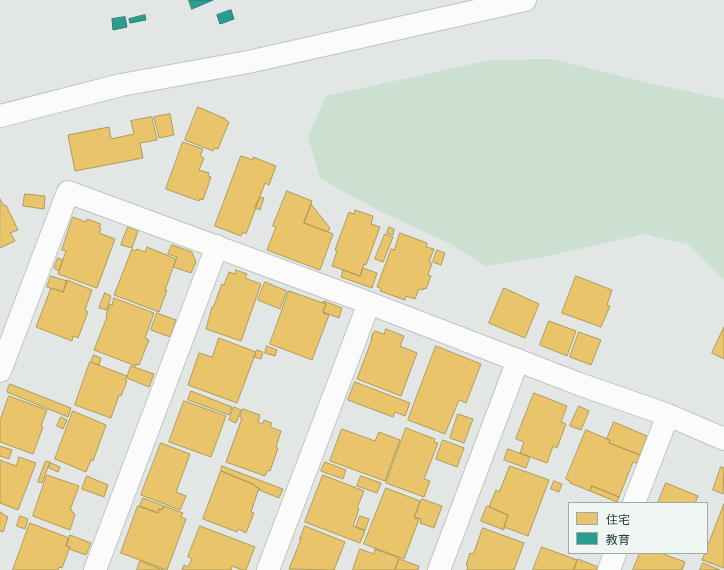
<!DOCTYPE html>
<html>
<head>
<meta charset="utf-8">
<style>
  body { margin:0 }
  #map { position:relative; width:724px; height:570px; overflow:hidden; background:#e2e7e5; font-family:"Public Sans","Noto Sans JP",sans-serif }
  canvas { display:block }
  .legend { position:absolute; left:568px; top:502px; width:140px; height:52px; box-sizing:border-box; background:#f0f7f3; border:1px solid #9daba6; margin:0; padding:5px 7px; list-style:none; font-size:12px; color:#213a32 }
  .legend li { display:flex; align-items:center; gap:8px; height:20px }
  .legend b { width:20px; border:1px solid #9daba6 }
</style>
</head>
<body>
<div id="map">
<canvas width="724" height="570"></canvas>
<ul class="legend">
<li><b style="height:11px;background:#e9c46a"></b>住宅</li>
<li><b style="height:11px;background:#2a9d8f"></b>教育</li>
</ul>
</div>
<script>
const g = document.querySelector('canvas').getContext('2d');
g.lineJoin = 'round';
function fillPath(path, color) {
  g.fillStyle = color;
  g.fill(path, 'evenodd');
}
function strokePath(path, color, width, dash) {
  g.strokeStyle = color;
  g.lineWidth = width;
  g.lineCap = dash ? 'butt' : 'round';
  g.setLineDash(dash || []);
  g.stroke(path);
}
const green = new Path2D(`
  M551 59 649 83 724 99V280L687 244 644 234 544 257 485 266 449 243 377 210 320 178 308 137 326 96 490 60Z`);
const homes = new Path2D(`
  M198 107 226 119 225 120 229 122 218 149 214 148 213 151 185 140Z
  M170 114 174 135 159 138 154 117Z
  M152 117 157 140 140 143 143 158 75 171 68 135 109 127 111 139 134 134 131 121Z
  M183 142 203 149 200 156 204 158 199 170 209 173 208 176 211 177 203 200 200 199 199 201 166 189Z
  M241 156 253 160V157L276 166 269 185 265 183 246 234 243 232 241 236 215 226Z
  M287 191 312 201 304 223 333 234 320 270 267 250 276 227 273 226Z
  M25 194 45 196 44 209 23 206Z
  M260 197 264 198 260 210 255 208Z
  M0 199 4 206 6 205 18 230 10 233 15 241 0 248Z
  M311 204 330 228 328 232 304 223Z
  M355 210 373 216 371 224 380 227 366 265 364 264 360 276 332 266 337 251 335 250 349 212 354 214Z
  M73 217 86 222 87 219 101 224 99 227 101 228 99 233 115 239 97 288 58 274 66 251 62 250Z
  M128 227 138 231 132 248 121 245Z
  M389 227 394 229 393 235 387 233Z
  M400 233 427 243 426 247 434 249 429 262 432 263 428 275 431 276 426 289 423 288V290L419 289 415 299 406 296 405 300 380 291 381 288 377 287 391 249 394 250Z
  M385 234 393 237 383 262 375 259Z
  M172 245 192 252 196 262 191 273 173 267 177 257 168 254Z
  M147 247 176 259 165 290H167L159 312 114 295 132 249 136 251 137 249 145 252Z
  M437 250 445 253 441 265 433 262Z
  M58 258 63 260 59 271 54 268Z
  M363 268 377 273 372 288 341 277 343 270 360 276Z
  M236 270 247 274 245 278 261 284 241 341 206 329 212 307 213 308 222 284 224 285 229 272 235 274Z
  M51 276 67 281 63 292 47 287Z
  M576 276 612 290 607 305 610 306 601 327 562 313Z
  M67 280 92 290 85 310 88 312 78 338 73 336 72 341 36 327 51 288 63 292Z
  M265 282 287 291 280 309 258 300Z
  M504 288 539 304 525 338 489 323Z
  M289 291 326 304 323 313 329 315 312 360 270 344Z
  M105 293 111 296 107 310 99 308Z
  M114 298 154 313 145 338 149 340 139 365 136 364V366L94 350 107 317 106 316 110 304 112 305Z
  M324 301 342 308 339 318 323 312 326 304 323 303Z
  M157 313 176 320 170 337 151 330Z
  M549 321 576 331 567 356 540 345Z
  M724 327V359L712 353Z
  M386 329 404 336 400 346 417 353 401 396 357 379 372 339H371L373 333 375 331 384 334Z
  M579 332 601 340 591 365 570 357Z
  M219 338 256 352 237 403 188 385 199 353 212 357Z
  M267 346 277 350 275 356 265 353Z
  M436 346 481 364 466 403 459 400 445 434 408 420Z
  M257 350 263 352 261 359 254 357Z
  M94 355 101 358 99 365 91 362Z
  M90 362 127 376 125 380 127 381 121 396 119 395 111 418 75 405Z
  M131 366 154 374 149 387 127 378Z
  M355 382 410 403 405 416 395 412 393 417 348 400Z
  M10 384 71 408 68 417 7 392Z
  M191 391 232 407 229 415 188 400Z
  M534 393 567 406 561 422 566 424 557 448 553 446 547 463 520 453 524 442 516 439Z
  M9 396 47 410 41 426 43 427 33 454 0 442V421Z
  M184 401 226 416 211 457 169 442Z
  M579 406 589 411 581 430 570 426Z
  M234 407 241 410 236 423 229 420Z
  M243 409 260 415 258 422 263 424 264 420 272 423 270 427 281 431 276 447 278 448 270 471 268 470 265 476 226 462 242 418 240 417Z
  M73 411 106 425 93 461 91 460 86 472 55 459Z
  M458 414 473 419 464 443 450 438Z
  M61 417 67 420 63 429 57 426Z
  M614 422 647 436 640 455 609 443 610 440 607 439Z
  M406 428 435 439 434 442 438 443 424 479 430 481 424 497 386 483Z
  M342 429 375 441 379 432 400 440 385 481 330 461Z
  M586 430 610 440 609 443 640 455 637 463 633 462 619 497 592 486 590 491 570 483V481L566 479Z
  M443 440 464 448 457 467 436 459Z
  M161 443 190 454 176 492 186 496 180 510 141 495Z
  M0 446 12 450 9 459 0 456Z
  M508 449 530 457 526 468 504 460Z
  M19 457 36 463 18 510 0 503V460L16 466Z
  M46 461 50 462 42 483 38 482Z
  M325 462 346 470 343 479 321 471Z
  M51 463 60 467 58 472 49 468Z
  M222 466 283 489 279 498 259 490V488L254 486 255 485 221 471Z
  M510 466 549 480 528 536 504 527 508 515 489 507 496 490 499 492Z
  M721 467 724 468 723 494 713 490Z
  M221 471 255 485 254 486 259 488 251 512 254 513 246 533 238 529 237 532 203 519Z
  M47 475 79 486 70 510H72V512L75 514 70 530 33 516Z
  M323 475 364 491 357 508 359 509 353 526 365 531 360 543 305 522Z
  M87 476 108 485 104 497 82 489Z
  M361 476 381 483 377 493 357 486Z
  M554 481 562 484 559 492 551 489Z
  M666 483 698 496 695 503H658Z
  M592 486 619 497 617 502 590 491Z
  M386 488 420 501 414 518 419 519 404 559 364 544Z
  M143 498 164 506 162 510 159 509 158 513 140 506Z
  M422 499 442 506 434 528 420 523 421 519 415 517Z
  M724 504V568L702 560 705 553H707V548Z
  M138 506 158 513 159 509 162 510 164 506 183 513 181 517 186 519 167 570 121 553Z
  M487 506 508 515 504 527V530L481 521Z
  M0 512 8 517 3 532 0 531Z
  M20 516 28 519 25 529 17 526Z
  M360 516 369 519 365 530 356 527Z
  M30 523 69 538 66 546 70 547 62 568 59 567 58 570H13Z
  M200 526 255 547 246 570H242L232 566 231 570H182L184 565 188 567 192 559 188 557Z
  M305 526 345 542 334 570 289 569 301 539H300Z
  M483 528 524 543 514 570H467L468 566 466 565 470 553 473 554Z
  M70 535 91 543 86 555 69 549 70 547 66 546Z
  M542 547 577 560 574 570H533Z
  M360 549 374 554 375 549 399 558 395 570H353Z
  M640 553H661L685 562 682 570H633Z
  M399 559 419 566 418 570H395Z
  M578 559 598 567 596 570H574Z
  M140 561 163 570H137Z
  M703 563 720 570H700Z`);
const schools = new Path2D(`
  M189 0H213L192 9Z
  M231 10 234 19 220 24 217 15Z
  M145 15 146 20 130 23 129 19Z
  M125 17 127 27 113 30 112 19Z`);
const minor = new Path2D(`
  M0 116 121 85 248 62 525 0
  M0 371 68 192 369 303 579 384 668 415 724 439
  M634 503 668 415
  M95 570 217 246
  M268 570 369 303
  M439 570 518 360
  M609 570 615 553`);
fillPath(green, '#cbe0d1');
fillPath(homes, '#e9c46a');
strokePath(homes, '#ad9b59', 1);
fillPath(schools, '#2a9d8f');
strokePath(schools, '#277f73', 1);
strokePath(minor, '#bfc4c2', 24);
strokePath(minor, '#fbfbfb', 22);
</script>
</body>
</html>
